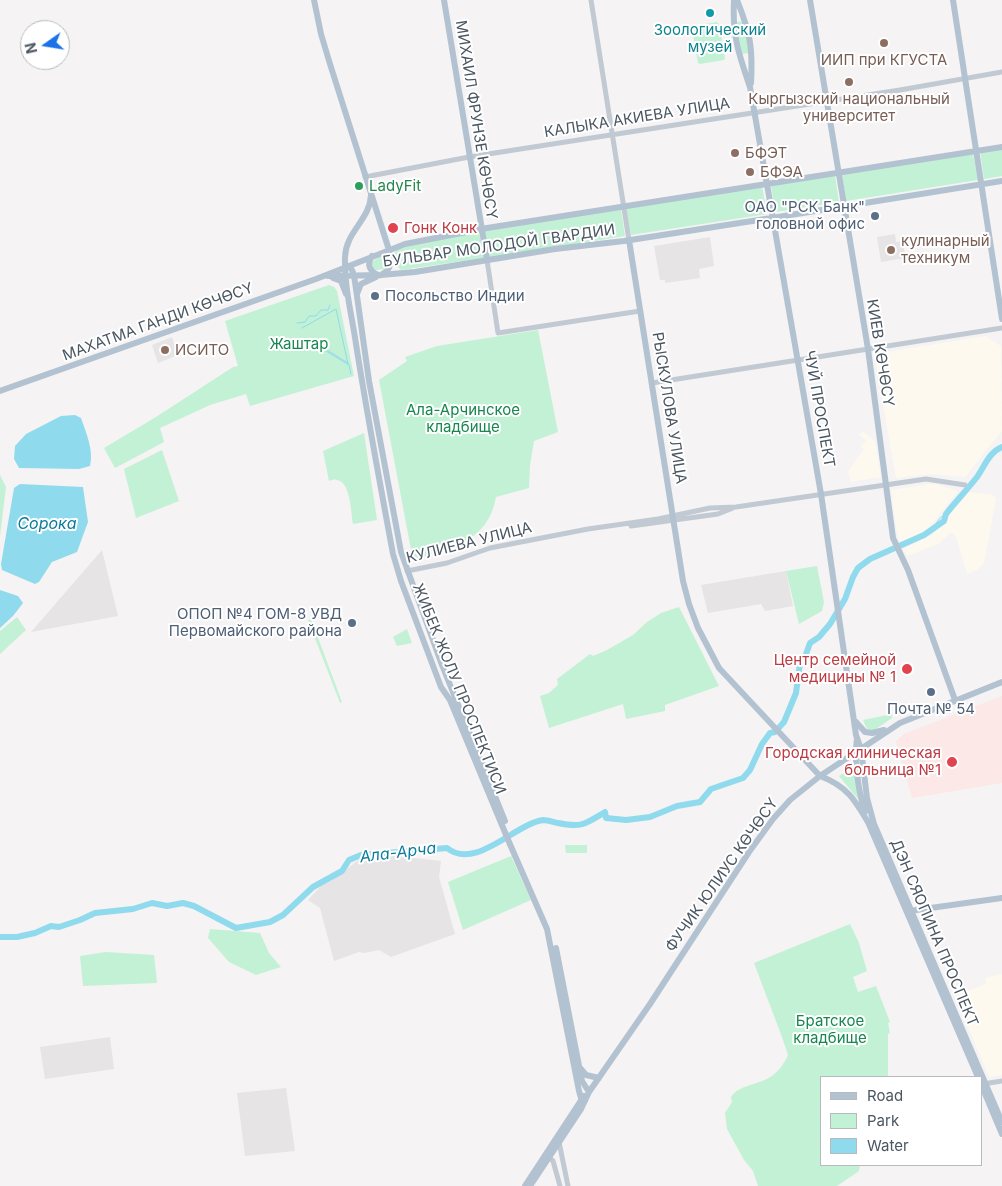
<!DOCTYPE html>
<html>
<head>
<meta charset="utf-8">
<style>
  body { margin:0 }
  #map { position:relative; width:1002px; height:1186px; overflow:hidden; background:#f5f3f3; font-family:Inter,sans-serif }
  canvas { display:block }
  .legend { position:absolute; left:820px; top:1076px; width:162px; height:90px; box-sizing:border-box; background:#fff; border:1px solid #b7bbc0; margin:0; padding:6px 9px; list-style:none; font-size:15px; color:#4a5661 }
  .legend li { display:flex; align-items:center; gap:10px; height:25px }
  .legend b { width:25px; border:1px solid #b7bbc0 }
  .north { position:absolute; left:20px; top:20px; width:50px; height:50px; box-sizing:border-box; background:#fff; border:1px solid #b7bbc0; border-radius:50%; rotate:257deg; font-size:14px; font-weight:700; line-height:20px; text-align:center; color:#4a5661 }
  .north::after { content:''; display:block; margin:auto; width:18px; height:22px; background:#1a73e8; clip-path:polygon(50% 0,100% 100%,50% 72%,0 100%) }
</style>
</head>
<body>
<div id="map">
<canvas width="1002" height="1186"></canvas>
<ul class="legend">
<li><b style="height:6px;background:#b3c2d1"></b>Road</li>
<li><b style="height:14px;background:#c3f1d5"></b>Park</li>
<li><b style="height:14px;background:#90daee"></b>Water</li>
</ul>
<div class="north">N</div>
</div>
<script>
const g = document.querySelector('canvas').getContext('2d');
g.lineJoin = 'round';
function fillPath(path, color) {
  g.fillStyle = color;
  g.fill(path, 'evenodd');
}
function strokePath(path, color, width, dash) {
  g.strokeStyle = color;
  g.lineWidth = width;
  g.lineCap = dash ? 'butt' : 'round';
  g.setLineDash(dash || []);
  g.stroke(path);
}
function label(font, color, halo, rows, align = 'center') {
  g.font = font + ' Inter,sans-serif';
  g.lineWidth = 4;
  g.setLineDash([]);
  g.textBaseline = 'middle';
  g.strokeStyle = halo;
  g.fillStyle = color;
  for (const [text, x, y, turn = 0] of rows) {
    g.save();
    g.translate(x, y);
    g.rotate((+turn || 0) * Math.PI / 180);
    g.textAlign = isNaN(turn) ? turn : align;
    if (halo) g.strokeText(text, 0, 0);
    g.fillText(text, 0, 0);
    g.restore();
  }
}
const commercial = new Path2D(`
  M986 336 1001 346 1002 431 965 477 933 474 896 478 874 354Z
  M863 431 875 441 881 477 851 482 848 472 864 449 861 447 866 440 859 435Z
  M930 484H936L958 491 926 531 900 542 897 534 891 490Z
  M969 492 993 495 996 499 984 563 978 569 967 574 955 534 950 533 938 544 907 556 903 549 933 534Z
  M1002 974V1075L989 1077 955 996 986 984 985 978Z`);
const education = new Path2D(`
  M895 234 896 242 903 241 905 258 881 262 877 237Z
  M710 237 714 266 699 269 700 278 665 283V280H660L654 246Z
  M172 337 178 355 158 363 152 345Z
  M102 550 118 616 31 632Z
  M786 571 793 606 765 611 761 604 708 613 701 585Z
  M379 854 441 861 439 877 455 934 391 957 379 950 364 953 359 952 334 961 320 908 308 900 322 885 331 881 361 858Z
  M110 1037 114 1069 45 1079 40 1047Z
  M286 1088 295 1151 245 1156 237 1093Z`);
const medical = new Path2D(`
  M1002 696V783L912 798 896 741 904 734Z`);
const green = new Path2D(`
  M739 21 745 24 749 53 742 54 736 24Z
  M717 22 719 24 725 58 724 60 700 64 698 63 692 29 694 26Z
  M1002 148V176L984 179 980 152Z
  M973 153 978 180 846 201 842 174Z
  M835 175 839 202 775 212 771 185Z
  M762 186 767 214 631 235 626 208Z
  M621 209 625 236 488 258 484 230Z
  M479 231 484 258 401 270 397 266 394 253 396 250 426 239Z
  M380 256 386 258 388 265 385 269 376 270 372 267V262Z
  M329 285 334 287 337 291 354 376 250 406 246 394 210 405 160 428 164 442 115 468 104 448 156 417 233 367 238 366 225 321Z
  M538 330 558 432 534 441 530 465 529 488 496 497C488 542 451 548 413 560L379 380 407 361 405 357 437 346Z
  M364 433 377 520 353 524C351 514 351 482 337 480 335 479 332 480 329 481L323 451Z
  M162 450 179 501 136 518 124 469Z
  M0 475 6 487 0 536Z
  M817 566 824 602 822 611 799 624 786 571Z
  M679 607 719 686 665 705V711L626 719 623 704 549 728 540 696 549 693 558 685 557 679 590 654 593 656 607 650 633 635 647 622 661 613Z
  M17 617 26 630 0 654V631Z
  M311 619 342 702 340 703 308 620Z
  M407 629 412 643 397 646 393 637Z
  M892 714V718L873 731 867 729 863 720Z
  M855 766 858 799 839 776Z
  M565 845H587V853H566Z
  M511 856 531 900 463 930 448 882Z
  M850 924 859 943 867 971 853 977 858 992 876 986 890 1022 888 1023 890 1033 888 1034V1077H821V1165H860L859 1171 837 1186H758L753 1171 744 1160 727 1129 725 1113 732 1102 731 1097C739 1084 761 1085 773 1075 779 1071 785 1062 788 1055L782 1037 754 963Z
  M210 929 260 933 269 953 281 967 256 975 229 962 208 938Z
  M106 952 154 955 157 983 83 986 80 956Z`);
const water = new Path2D(`
  M75 415 81 418C86 433 94 450 90 466L79 469 19 468 14 459 15 446 26 434 61 416Z
  M20 484 83 487 88 522 77 552 52 562 39 582 35 584 2 570 1 564 14 488Z
  M0 590 18 596 23 603 13 616 0 628Z`);
const stream = new Path2D(`
  M297 323 305 322 309 316H316L321 310H328L330 305
  M302 328 336 309 348 364
  M309 339 348 363
  M308 340 349 365 351 374
  M932 529 940 518 946 514`);
const river = new Path2D(`
  M0 937H17L35 933 51 926 59 927 80 920 95 913 133 909 152 903 167 906 183 903 194 906 236 928 270 922 283 915 313 887 342 871 349 860 361 855 447 848C475 871 515 824 543 820 548 820 553 822 558 823 582 828 585 824 605 812L606 818 626 820 650 817 677 806 700 802 711 789 743 778 750 770 762 744 770 733 775 732 784 722 796 693 800 663 805 657 810 643 819 637 830 624 845 599 853 577 858 568 870 559 924 535 944 521 946 514C956 501 967 490 977 477 984 467 990 451 1002 447`);
const minor = new Path2D(`
  M591 0 629 240
  M365 177 469 157 900 90 1002 72
  M487 260 498 333 640 311
  M652 383 1002 328
  M631 526 718 514 733 508
  M407 571 447 563 490 548 588 529 658 519 710 508 736 507 926 479 965 485
  M983 1084 1002 1081
  M559 1142 568 1186
  M546 1155 553 1161 560 1186`);
const major = new Path2D(`
  M314 0 321 34 330 64 389 250C391 262 393 268 381 275
  M444 0 487 260
  M734 0C732 35 739 55 750 87L821 494 856 735 861 749 867 798 874 824 1002 1122
  M737 0C750 33 753 47 751 83
  M810 0 868 349 893 538 908 570 955 700
  M953 0 1002 319
  M371 195C370 220 346 231 345 257 344 286 352 316 356 344 367 414 380 484 393 554L401 581 441 687 450 700 509 842 547 929 579 1091 581 1098 585 1101
  M629 240 683 581 689 604 698 628 719 668 820 776C847 786 855 800 869 824
  M372 256C366 265 370 271 378 275
  M348 266 352 270 354 275 369 381 401 552 442 665 505 821
  M328 276 381 275 415 272 555 249 624 241 778 217 1002 181
  M333 278 341 281 346 294
  M357 294 361 284 376 277
  M0 391 316 279 405 244 487 228 1002 147
  M856 722 865 732 872 733 884 730
  M857 738C854 760 858 791 865 812
  M868 822 978 1077
  M909 911 1002 898
  M556 948 582 1081 589 1092
  M581 1069 586 1075 599 1078
  M981 1084 1002 1134
  M525 1186 584 1096
  M530 1186 581 1109 589 1092 650 1004 749 852 773 819 790 800 820 776 900 723 1002 682`);
const markers = [
  [710,13,5,"#0f9aa8"],
  [884,43,5,"#8d6e63"],
  [849,82,5,"#8d6e63"],
  [735,153,5,"#8d6e63"],
  [750,172,5,"#8d6e63"],
  [359,186,5,"#2e9e5b"],
  [875,216,5,"#5c6f8a"],
  [393,228,6,"#e0444e"],
  [891,250,5,"#8d6e63"],
  [375,296,5,"#5c6f8a"],
  [165,350,5,"#8d6e63"],
  [352,623,5,"#5c6f8a"],
  [907,669,6,"#e0444e"],
  [931,692,5,"#5c6f8a"],
  [952,762,6,"#e0444e"]
];
const cultureNames = [
  ["Зоологический",710,30],
  ["музей",710,47]
];
const educationNames = [
  ["ИИП при КГУСТА",884,60,"center"],
  ["Кыргызский национальный",849,99,"center"],
  ["университет",849,116,"center"],
  ["БФЭТ",745,153],
  ["БФЭА",760,172],
  ["кулинарный",901,241],
  ["техникум",901,258],
  ["ИСИТО",175,350]
];
const streetNames = [
  ["КАЛЫКА АКИЕВА УЛИЦА",637,118,-9],
  ["МИХАИЛ ФРУНЗЕ КӨЧӨСҮ",476,120,81],
  ["БУЛЬВАР МОЛОДОЙ ГВАРДИИ",499,246,-8],
  ["МАХАТМА ГАНДИ КӨЧӨСҮ",158,322,-20],
  ["КИЕВ КӨЧӨСҮ",880,353,81],
  ["РЫСКУЛОВА УЛИЦА",669,408,81],
  ["ЧУЙ ПРОСПЕКТ",819,409,80],
  ["КУЛИЕВА УЛИЦА",469,543,-14],
  ["ЖИБЕК ЖОЛУ ПРОСПЕКТИСИ",459,689,68],
  ["ФУЧИК ЮЛИУС КӨЧӨСҮ",722,875,-55],
  ["ДЭН СЯОПИНА ПРОСПЕКТ",934,933,67]
];
const leisureNames = [
  ["LadyFit",369,186]
];
const serviceNames = [
  ["ОАО \"РСК Банк\"",865,207],
  ["головной офис",865,224],
  ["Посольство Индии",385,296,"left"],
  ["ОПОП №4 ГОМ-8 УВД",342,614],
  ["Первомайского района",342,631],
  ["Почта № 54",931,709,"center"]
];
const healthNames = [
  ["Гонк Конк",404,228,"left"],
  ["Центр семейной",896,660],
  ["медицины № 1",896,677],
  ["Городская клиническая",941,753],
  ["больница №1",941,770]
];
const parkNames = [
  ["Жаштар",299,344],
  ["Ала-Арчинское",463,410],
  ["кладбище",463,427],
  ["Братское",830,1021],
  ["кладбище",830,1038]
];
const waterNames = [
  ["Сорока",47,524],
  ["Ала-Арча",398,853,-7]
];
fillPath(commercial, '#fdf9ef');
fillPath(education, '#e6e4e5');
fillPath(medical, '#fce8e6');
fillPath(green, '#c3f1d5');
fillPath(water, '#90daee');
strokePath(stream, '#90daee', 1);
strokePath(river, '#90daee', 6);
strokePath(minor, '#c1cad2', 5);
strokePath(major, '#b3c2d1', 6);
for (const [x, y, r, color] of markers) {
  const dot = new Path2D();
  dot.arc(x, y, r, 0, 2 * Math.PI);
  g.fillStyle = color;
  g.fill(dot);
  strokePath(dot, '#fff', 2);
}
label('15px', '#0d838f', '#fff', cultureNames);
label('15px', '#785e54', '#fff', educationNames, 'left');
label('15px', '#4a5661', '#fff', streetNames);
label('15px', '#27864d', '#fff', leisureNames, 'left');
label('15px', '#4e5e75', '#fff', serviceNames, 'right');
label('15px', '#be3a42', '#fff', healthNames, 'right');
label('15px', '#17864f', '#fff', parkNames);
label('italic 16px', '#0c7c9b', '#fff', waterNames);
</script>
</body>
</html>
